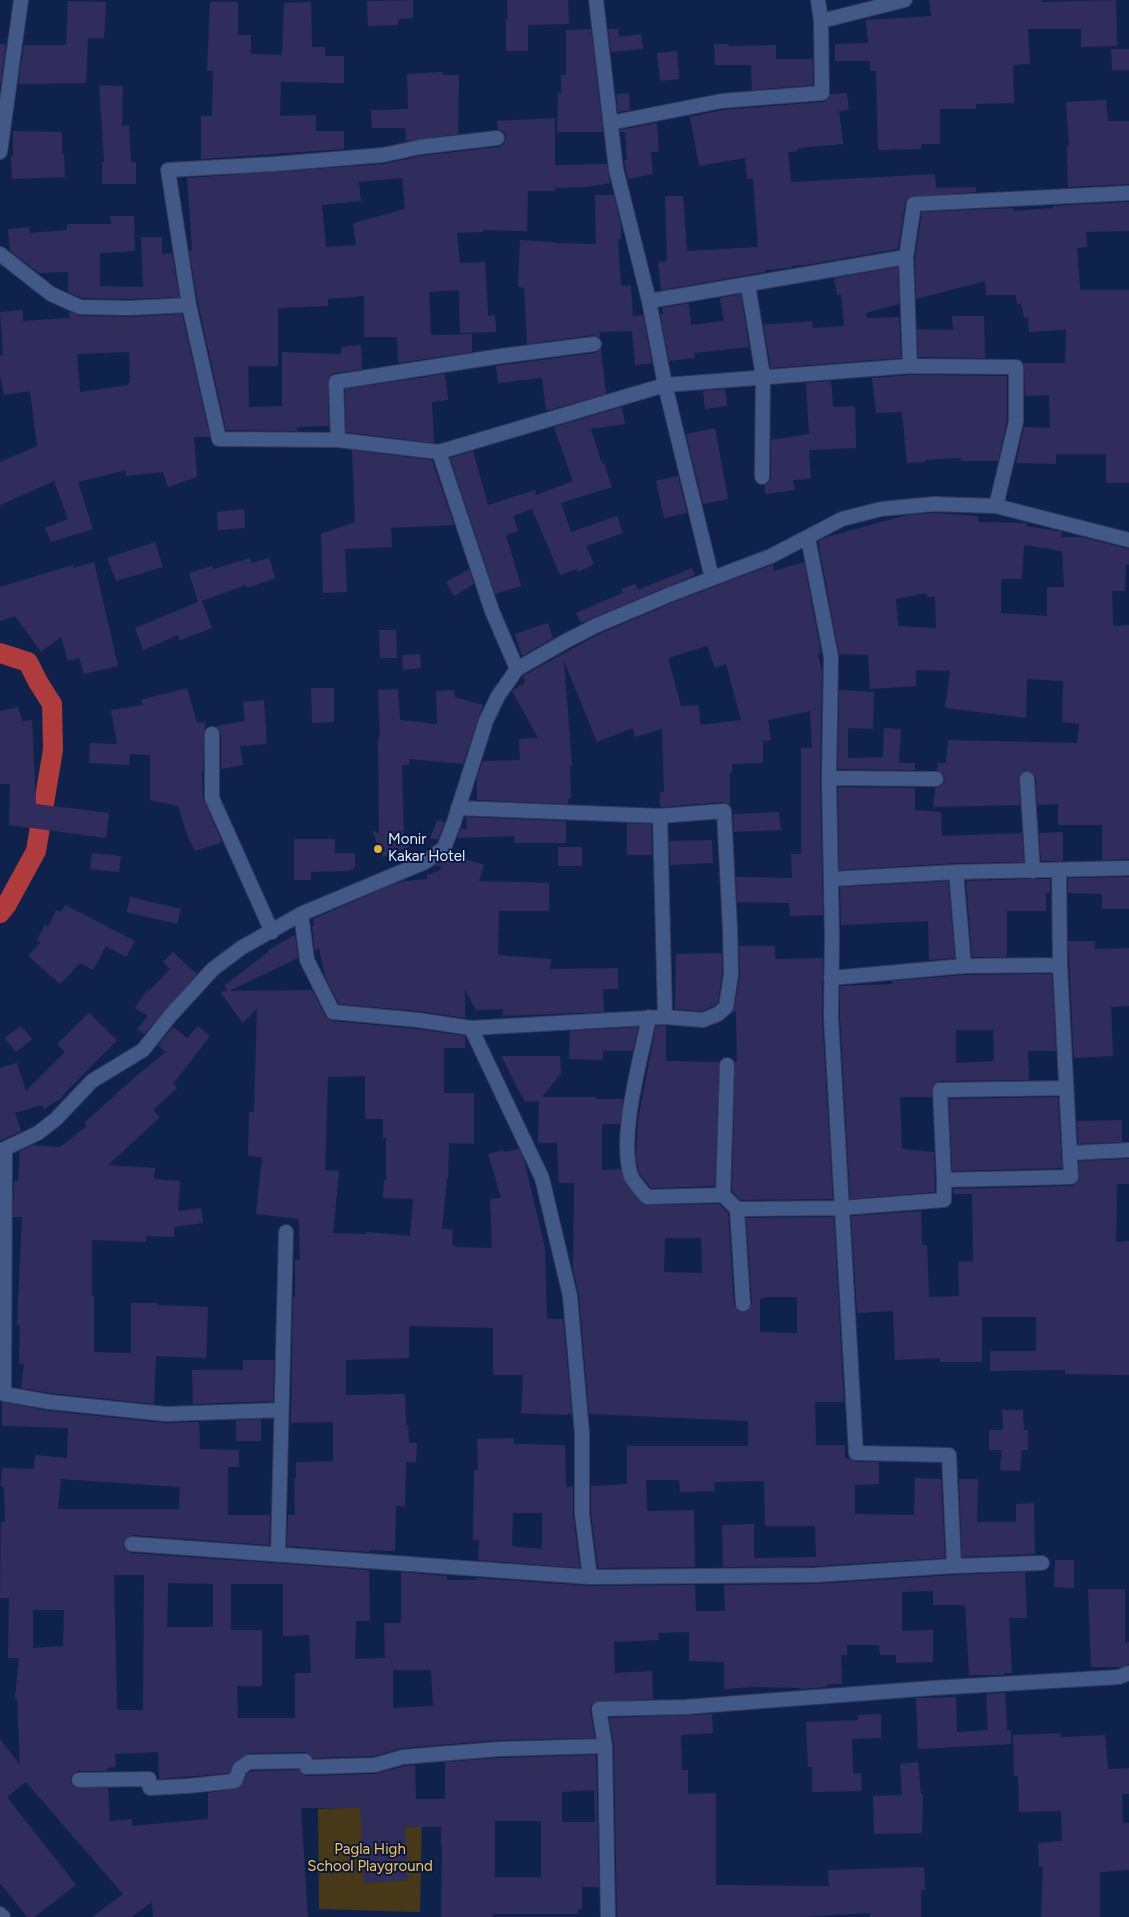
<!DOCTYPE html>
<html>
<head>
<meta charset="utf-8">
<style>
  body { margin:0 }
  canvas { display:block; background:#0f224b }
</style>
</head>
<body>
<canvas width="1129" height="1917"></canvas>
<script>
const g = document.querySelector('canvas').getContext('2d');
g.lineJoin = 'round';
function fillPath(path, color) {
  g.fillStyle = color;
  g.fill(path, 'evenodd');
}
function strokePath(path, color, width, dash) {
  g.strokeStyle = color;
  g.lineWidth = width;
  g.lineCap = dash ? 'butt' : 'round';
  g.setLineDash(dash || []);
  g.stroke(path);
}
function label(font, color, halo, rows, align = 'center') {
  g.font = font + ' Figtree,sans-serif';
  g.lineWidth = 4;
  g.setLineDash([]);
  g.textBaseline = 'middle';
  g.strokeStyle = halo;
  g.fillStyle = color;
  for (const [text, x, y, turn = 0] of rows) {
    g.save();
    g.translate(x, y);
    g.rotate((+turn || 0) * Math.PI / 180);
    g.textAlign = isNaN(turn) ? turn : align;
    if (halo) g.strokeText(text, 0, 0);
    g.fillText(text, 0, 0);
    g.restore();
  }
}
const green = new Path2D(`
  M422 1805 420 1912 319 1909 318 1809Z`);
const canal = new Path2D(`
  M0 653 28 662 38 682 52 704 53 750 36 851 7 904 0 913`);
const building = new Path2D(`
  M413 0V18L398 19V25L368 26 367 1Z
  M507 0H568L569 24 528 25V51H506V19H508Z
  M929 0H1042V2L1116 0 1117 46 1081 47V29H1028L1030 64 1013 65 1014 103 976 104V109H940V144H921V149L878 150 876 71H870V61H835V44L868 43 866 20 931 16Z
  M68 1 106 2 104 38H88L86 83 18 84 24 45H66Z
  M210 2H238V35H251V54L282 55 284 3 311 2 312 47H325V56H344V83L281 82 280 116 316 115V131H344V149L201 159V116H212L213 71H207Z
  M591 29 603 132H557L558 93H561V75H566V30Z
  M608 29H618L619 37 641 34 643 49 611 52Z
  M0 44H6L1 83H0Z
  M714 44H728L729 46 776 45V59H813V85L752 90 751 65H715Z
  M1111 49H1129V70H1112Z
  M677 51 679 79 660 81 657 53Z
  M442 72 443 75H459L458 134 406 141 405 128H372L371 110 408 109 407 74Z
  M99 85 123 86 122 126 129 125 131 162H136V184H102V162H104Z
  M629 93 630 110 618 112 616 94Z
  M847 93 849 110 839 111 843 144 798 148V151L788 152 791 182 935 174 936 188 976 187V192L909 197 905 203 898 249 805 265 792 266V268H788L765 270V272L661 290 658 262 667 261 665 196H683L687 251 758 247 753 179H747L745 158 699 166 690 117 722 110 823 102 827 100 830 94Z
  M1106 100 1108 121H1129V184L1068 187 1067 146H1069L1066 102Z
  M555 118V165L607 164 610 183 587 187 555 188V191H528L527 231 483 230V232L457 233 460 263 485 262 488 316 495 315 496 332 460 333 459 290 429 292 431 335 472 334V352L398 363 397 337H364V296L328 299V306L278 308V366H248L249 407 282 406V352L341 354V347L361 345 362 369 334 373 328 378 329 426 297 427V431L226 430 198 303 189 251 192 250 187 178 384 164 421 156 498 147 503 145 506 137 504 132 498 129 497 121ZM402 178 405 209 353 223 356 245 326 247 322 205 361 201 359 182Z
  M657 123 659 152H651L653 174 628 179 624 161 627 160 625 132H620V130Z
  M13 131 62 132V154H64L65 177 12 179 11 156H13Z
  M595 195H614L621 226V239H618L621 286 631 285 633 316 643 315 652 363 635 365 632 331 600 332V338L593 335 527 344 524 288 518 287 520 240 553 242V243L596 244Z
  M1129 202V231L1086 232 1087 247 1077 248 1080 290H1129V483H1106V454H1056V464L1016 463 1024 427 1050 428 1049 395 1025 396 1024 363H1065L1066 330 1029 332 1028 317 1024 318 1021 303 1017 304 1016 295H986L985 281 916 299 915 258 922 212 1013 208V211L1053 208V206Z
  M110 216H134L135 251 100 253V286L143 287 141 237H162V254L172 253 179 297 129 299 82 298 68 292V272L39 273 10 251 8 229 29 227 30 233 67 230V224H111Z
  M898 267 899 304 866 313V318L899 317 901 358 771 368 763 325 812 321 813 328 844 326 841 295H837L834 278Z
  M741 294 749 347 694 353 695 358 669 361 660 314H663L662 308 689 303 691 325 724 321 720 298Z
  M23 310V321L69 318V311L80 316 129 317 182 314 210 437H194L197 477 168 487 163 472 126 476V470L78 482 93 529 51 542 45 528 68 519 54 481 0 505V462L37 446 30 391 4 395 0 375V356L3 355 0 312ZM129 352 130 383H128V385L80 392 77 354Z
  M952 316H984L985 358 918 357 917 329 953 330Z
  M601 349 606 394 549 410H546L542 378 498 383 496 366 595 353Z
  M445 374 448 400 432 402 434 443 346 432 345 389Z
  M910 375 1007 376V421L998 461H961V458L925 460V462L907 463 902 412 876 413 872 378Z
  M831 381 833 407 855 406 856 448 809 450 811 479 793 480 795 490 765 494V485L769 482 771 477V440L809 434 806 383Z
  M725 389 727 406 705 409 703 391Z
  M622 407 625 424 591 429 602 464 604 463 612 487 561 503 571 532 617 516 623 533 586 546 594 564 578 572 577 569 560 575 532 509 513 516 518 531 506 535 521 586 495 594 450 458 473 451 488 505 535 490 536 495 573 481 554 427Z
  M715 428 728 499 703 504 686 434Z
  M352 450 432 460 454 525 391 528 392 547 345 549 347 592 323 593 321 534 355 522Z
  M678 476 687 513 664 518 656 481Z
  M244 509 245 528 218 530 217 512Z
  M934 513 978 516V522L1027 523 1026 526 1062 532 1061 537H1081L1129 549V565L1126 564 1125 591H1112L1113 626 1129 625V859L1102 860V825H1058V804L1037 805 1036 778 1030 771 1023 772 1019 776 1020 805 933 807 935 788 941 786 945 780 943 774 937 771 938 763H946L948 740 1077 743 1079 724 1062 722 1063 681 1027 679 1026 718 945 708 950 671 916 670V686L870 689 868 655 839 654 818 541 827 537 907 515ZM1024 545 1062 551 1064 587H1047V616L1001 613V579H1022ZM926 593 927 597H935L936 628 898 626 896 599Z
  M155 542 163 567 116 581 107 558Z
  M250 558 251 563 269 558 275 578 247 588 246 585 202 601 212 628 180 640 178 635 143 650 135 628 198 602 189 573 212 566 213 569Z
  M94 562 118 666 84 674 79 658 68 661 61 637 41 652 15 616 0 621V587L73 565 74 568Z
  M804 562 821 653H818L822 673 820 778 823 915 790 916 789 903 737 902 736 877 792 878 791 854H801V748H812L810 711 768 720 771 740 763 741V763L732 764V773H730V805L723 802 660 807V792H664L662 729 635 737 633 728 597 742 564 661 572 766H570L571 799H568V804L477 800V778L483 761 520 760 519 739 538 738 512 691 525 683 523 676 599 634 674 602 769 566 773 565 774 571ZM707 646 715 668 726 664 741 720 700 725 699 705 681 706 668 658Z
  M692 568 695 575 581 623 576 613 623 593 621 589 635 584 638 590Z
  M469 569 474 584 454 596 446 582Z
  M548 623 553 638 522 656 515 634Z
  M379 630H396L397 658H380Z
  M420 654 421 668 403 670 402 655Z
  M187 688 197 723 205 722 203 772H202L203 798 222 842 195 851 188 837 178 806 150 800V755L130 754 129 765 89 763 90 743 117 744 111 710 143 705 141 700Z
  M311 688H334V722L312 723Z
  M398 689 400 720 437 724 436 691 454 690 455 697 483 705 463 764 409 759V765H402L404 840H402L416 844 383 857 372 831 379 833 378 737H380L378 690Z
  M839 690 874 692 873 729 848 728V758L883 757 884 728 901 729 899 763H915V770L838 769Z
  M264 700 267 744 240 746 243 765 221 769V734L216 726 245 721 243 702Z
  M18 707 22 721 32 720 36 804 109 813 106 838 9 825 10 784H0V711Z
  M838 787 915 788V810L941 812 942 836 1022 833 1024 862 956 863 839 870Z
  M779 812 781 830 734 832 733 814Z
  M466 817 566 821V843H514V836L457 838 461 828 467 830Z
  M437 820 445 822 438 839H430Z
  M627 823 651 824 652 855H627Z
  M1063 832V861H1041L1039 833Z
  M294 839H335V853H355V868L348 871 311 872V880H294Z
  M712 840 713 863 670 865 669 841Z
  M558 847H582V866H558Z
  M92 853 121 856 119 872 90 869Z
  M450 854 484 865 479 881 549 883V911H499L498 955 551 959 550 969 618 968V989H603L604 1012 503 1016V1009L476 1010 465 990V1018L419 1011 339 1004 325 977 319 948 315 951 312 927 314 926 313 919 394 884 406 881 427 879V875L441 870 440 866H434Z
  M1129 877V909H1102V894L1068 893V878Z
  M1030 879H1050V893H1046V911H1007V957H972L966 881Z
  M948 881 955 958 929 960 928 921 841 925 840 887Z
  M130 897 181 909 177 924 127 912Z
  M66 905 135 941 126 957 106 946 93 970 80 963 60 984 28 956 41 942 37 940 45 925 48 927 56 910 61 912Z
  M295 935 298 958 229 991 312 990 325 1016 332 1021 417 1029 465 1036V1048H444V1093H474V1144L449 1143 448 1178H447L442 1229H453L452 1245H455V1247L492 1248 490 1199 501 1198 488 1154 503 1150 504 1152 519 1149 524 1160 545 1248 547 1319H563L572 1414 568 1413V1415L521 1413 523 1375H493V1328L409 1326V1358L346 1360V1395L405 1394 406 1425H408L409 1443H417L416 1462H406L405 1506H396L395 1551 369 1550V1552L287 1546 288 1515H295L294 1478H296V1462L333 1461V1422L291 1423 293 1296 295 1297V1260H300L299 1219 256 1214 262 1157 248 1156 249 1112H254L257 1008 243 1023 220 992 228 991 224 986 269 951 268 950ZM365 1076V1119H383V1138H386V1180H384L383 1198 413 1199 410 1236 366 1232V1234L333 1233 339 1171 325 1170 328 1077Z
  M1068 941H1095V949L1129 948V1006L1111 1007 1113 1056 1074 1058Z
  M739 946H775V959L823 958 822 1018 833 1199 741 1200 732 1191 735 1062H737L736 1012H733L740 976Z
  M173 952 197 974 144 1034 137 1029 148 1016 135 1008 147 990 149 991 170 969 163 962Z
  M722 953V974L718 1003 713 1006 702 1011 675 1009 676 954Z
  M1052 974 1056 1051H1028L1029 1080 940 1081 932 1086V1097H900L902 1149 934 1152 935 1192 850 1199 840 1017V986L892 984V981L964 975ZM956 1030H993L994 1061 956 1063Z
  M89 1013 117 1040 62 1096 63 1097 44 1109 42 1105 15 1113 21 1131 0 1141V1068L17 1063 26 1091 65 1052 57 1044Z
  M21 1026 32 1039 16 1052 5 1038Z
  M198 1026 210 1036 173 1084 177 1088 153 1110 160 1117 108 1165 155 1168 154 1179 180 1181 178 1211 201 1208 203 1223 174 1227V1237L146 1236V1242L92 1240V1296H94V1352L131 1353V1303H158V1305L208 1307 206 1358 156 1356 154 1404 51 1393 21 1388 24 1364H19L20 1325H17L22 1217H13L14 1181H18L20 1151 32 1145 60 1147 87 1126 84 1123 135 1077 166 1052 158 1045 173 1027 187 1038Z
  M656 1026H666V1061L719 1062 715 1186 651 1188 639 1173 636 1158 638 1120Z
  M638 1027 633 1051H603V1060L569 1059 570 1031Z
  M501 1056H560L561 1073 542 1097H596V1099H623L620 1124H602V1170L621 1169 627 1186 644 1205 719 1204 728 1213 734 1305 740 1312 748 1311 752 1303 746 1218 834 1217 844 1402H815L816 1445H845V1458H849L856 1462H879V1484L855 1485V1514L914 1515 915 1478 941 1479 945 1558 815 1566 723 1567 722 1525 754 1524V1558L816 1557 815 1526H765L764 1481 714 1482 715 1491 680 1492 679 1480H646L647 1511 694 1510 695 1567 598 1568 591 1513V1486L627 1484V1446H748V1421L589 1414 579 1295 573 1269 574 1183H559L557 1143H538L539 1101 525 1102ZM665 1238H701L702 1273 664 1272ZM767 1297H797V1333L760 1332V1299Z
  M1058 1097 1062 1168 952 1171 949 1099Z
  M1122 1120V1142L1078 1144 1077 1121Z
  M1129 1159V1184H1117L1116 1242 1129 1241V1375L1065 1374V1370L990 1371V1351H1036V1317H982V1362H940V1358L895 1360 893 1311 857 1313 851 1216 921 1211 922 1245H927L929 1297 959 1296 958 1262 973 1261 972 1194H953V1189L1072 1186 1079 1181V1161Z
  M243 1360H274L273 1401 193 1404 192 1370H243Z
  M2 1402 49 1411 165 1423 199 1422 200 1449 239 1450V1467H228V1515H270L269 1545 133 1535 125 1540 124 1548 131 1553 369 1570 370 1621H356L355 1659 385 1658 384 1623H401V1572L447 1576V1580H476L477 1578 590 1586 695 1585 696 1611H725L724 1585 816 1584 954 1575 1025 1572 1027 1618H1009L1012 1673H1004V1675H969L965 1605H933V1591L902 1592V1631L933 1630V1662L896 1663V1655H880L879 1645H847V1655H841L842 1684H827V1687L800 1689V1688L752 1687 724 1689V1662L689 1661V1632L658 1633 659 1640 614 1642 615 1673 652 1671 653 1699 595 1702 591 1705 590 1710 595 1738 499 1740 402 1748 374 1756 313 1758 310 1754 305 1752 249 1753 235 1761 229 1773 159 1779 158 1752 115 1754 116 1767 107 1768V1771H78L71 1776V1784L75 1788H108L110 1821 132 1819V1826L208 1819V1793L240 1788 247 1774 252 1771 299 1770 303 1774 307 1776 375 1774 405 1766 415 1765 416 1799H445V1762L499 1758 596 1755 599 1887H582V1909H578V1914H493V1917H441L442 1847H441V1827H405L408 1880 364 1883 360 1808H301L308 1917H153L152 1902 131 1917H92L123 1894 26 1782 7 1797 76 1885 34 1917H27L0 1883V1739L20 1765 17 1699H15L19 1658H8L9 1598H0L1 1522H5L4 1487H1L2 1468 34 1469 35 1455 67 1458 68 1428 2 1426ZM61 1479 180 1487 179 1509H58ZM114 1575H144L143 1710H117ZM168 1583 213 1584V1627H167ZM231 1584H283V1636L309 1635 311 1673H295V1718H238L237 1686H262V1630H231ZM33 1610H64L63 1646 33 1648ZM393 1670H431L433 1706 393 1708ZM594 1790 595 1822H562V1792ZM495 1821H541V1877H495Z
  M1002 1410H1023L1024 1430H1028V1450H1022L1020 1471 1000 1470 1002 1450H989V1430H1003Z
  M261 1419V1441H236V1420Z
  M514 1438V1444L565 1445 566 1487 573 1486V1515L580 1568 478 1560 479 1540H473L474 1470H478L477 1439ZM513 1513H542V1549L512 1546Z
  M959 1479H978L977 1522H1016V1504L1034 1503 1035 1554 962 1557Z
  M1055 1560H1074V1588L1054 1587Z
  M1088 1589H1125V1643L1129 1642V1664L1122 1667H1091Z
  M1005 1693 1007 1730H1011V1744L918 1749 916 1698 956 1697 957 1732 988 1730 986 1694Z
  M712 1714 713 1733 681 1735 682 1770H688V1794L716 1793V1885L829 1886 828 1870 924 1867 925 1890H921V1917H870V1913L801 1917H617L614 1746 609 1718Z
  M881 1714V1738L852 1739 853 1773H861L862 1791 812 1792V1767H808L806 1722 858 1720V1715Z
  M1061 1733V1737L1105 1735 1108 1769 1129 1768V1794H1122L1123 1823H1129V1870L1100 1872V1917H1041L1043 1866 1039 1867 1038 1843 1062 1841 1061 1811 1019 1812 1018 1776H1014L1013 1735Z
  M918 1762 921 1794H923L922 1833 874 1834 873 1796 902 1795 900 1764Z`);
const minor = new Path2D(`
  M596 0 616 169 649 301 665 385 712 578
  M818 0 821 21
  M610 123 721 101 822 93 821 21 905 0
  M0 152 21 0
  M0 254 51 294 80 307 129 308 189 305 219 439 338 440 439 452 492 611 517 669
  M748 285 763 376 762 477
  M649 301 906 257
  M189 305 168 170 274 164 383 155 420 147 497 138
  M910 366 906 257 914 204 1129 193
  M338 440 336 382 501 356 594 344
  M439 452 665 385 910 366 1016 367V422L996 506
  M212 734V798L272 932
  M829 778 936 779
  M1027 779 1033 871
  M458 808 660 816
  M956 872 964 966
  M831 879 956 872 1129 868
  M301 914 307 960 333 1012 418 1020 471 1028 542 1178 570 1296 582 1433V1514L590 1577
  M831 978 964 966 1060 965 1059 871
  M649 1017C641 1059 618 1136 631 1176 634 1183 642 1191 647 1197L723 1195 737 1209
  M471 1028 665 1017 660 816 724 811 730 928 731 975 726 1007 718 1014 703 1020 665 1017
  M5 1149 4 1394 50 1402 166 1414 281 1410
  M0 1151 38 1133 56 1119 92 1081 143 1050 170 1016 213 969 241 948 301 914 425 862 444 848 454 822 486 721 498 696 517 669 566 641 595 626 671 594 771 556 842 519 881 509 934 504 996 506 1129 540
  M1070 1153 1129 1150
  M944 1180 940 1090 1066 1088
  M723 1195 727 1065
  M743 1304 737 1209 841 1208 944 1200V1180L1071 1177 1060 965
  M132 1544 590 1577 815 1575 954 1566 949 1455 856 1453 831 1017 832 937 829 778 831 657 808 538
  M278 1555 286 1232
  M954 1566 1042 1563
  M79 1780 149 1779 150 1788 188 1786 235 1781 240 1768 249 1762 305 1761 307 1767 375 1765 403 1757 499 1749 605 1746
  M0 1914 3 1917
  M608 1917 605 1746 599 1709 685 1707 933 1688 1119 1677 1129 1673`);
const markers = [
  [378,849,5,"#e3ae35"]
];
const poiNames = [
  ["Monir",388,840],
  ["Kakar Hotel",388,857]
];
const parkNames = [
  ["Pagla High",370,1850],
  ["School Playground",370,1867]
];
fillPath(green, '#473818');
strokePath(canal, '#af3b3c', 20);
fillPath(building, '#302d5c');
strokePath(minor, '#323a5d', 16);
strokePath(minor, '#425987', 14);
for (const [x, y, r, color] of markers) {
  const dot = new Path2D();
  dot.arc(x, y, r, 0, 2 * Math.PI);
  g.fillStyle = color;
  g.fill(dot);
  strokePath(dot, '#071840', 2);
}
label('15px', '#e3ebfc', '#071840', poiNames, 'left');
label('15px', '#fbc54f', '#071840', parkNames);
</script>
</body>
</html>
